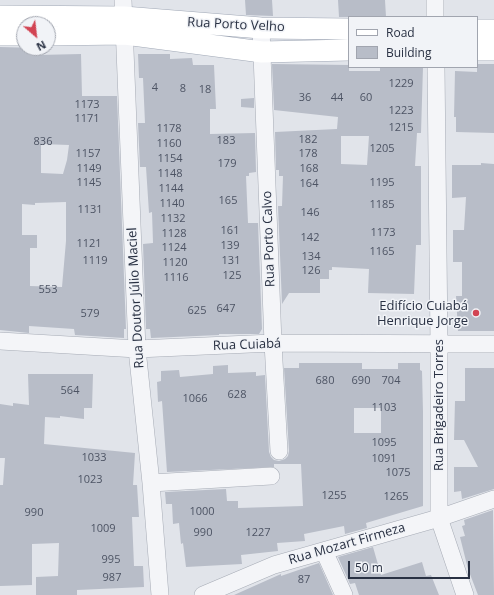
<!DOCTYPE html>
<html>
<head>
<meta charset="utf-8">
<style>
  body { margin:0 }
  #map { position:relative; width:494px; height:595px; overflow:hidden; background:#e1e4ea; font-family:"Open Sans",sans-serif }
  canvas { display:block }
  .legend { position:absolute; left:348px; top:16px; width:130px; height:52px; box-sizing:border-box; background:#f1f3f7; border:1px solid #a1a5af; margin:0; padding:5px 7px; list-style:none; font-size:12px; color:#293143 }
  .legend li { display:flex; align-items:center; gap:8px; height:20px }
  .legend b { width:20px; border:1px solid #a1a5af }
  .north { position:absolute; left:16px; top:16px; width:40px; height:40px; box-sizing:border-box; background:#f1f3f7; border:1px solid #a1a5af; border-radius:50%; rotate:152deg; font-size:11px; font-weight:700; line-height:16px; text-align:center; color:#293143 }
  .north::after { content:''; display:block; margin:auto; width:14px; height:18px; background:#d24453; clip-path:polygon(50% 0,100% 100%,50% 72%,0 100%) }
  .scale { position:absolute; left:348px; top:561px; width:122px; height:18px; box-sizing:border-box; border:2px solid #293143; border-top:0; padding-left:5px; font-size:12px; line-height:14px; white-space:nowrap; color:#293143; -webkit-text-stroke:3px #f1f3f7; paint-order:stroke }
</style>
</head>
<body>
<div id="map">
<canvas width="494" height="595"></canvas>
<ul class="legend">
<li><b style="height:5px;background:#fff"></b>Road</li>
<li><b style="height:11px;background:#b8bdc8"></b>Building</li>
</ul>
<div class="north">N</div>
<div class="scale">50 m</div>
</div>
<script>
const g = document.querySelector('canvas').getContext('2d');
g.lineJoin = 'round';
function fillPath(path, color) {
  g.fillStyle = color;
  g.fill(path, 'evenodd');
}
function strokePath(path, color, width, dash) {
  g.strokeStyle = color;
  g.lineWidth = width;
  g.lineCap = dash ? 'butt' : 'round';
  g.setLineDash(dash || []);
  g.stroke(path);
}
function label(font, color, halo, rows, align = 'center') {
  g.font = font + ' "Open Sans",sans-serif';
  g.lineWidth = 3;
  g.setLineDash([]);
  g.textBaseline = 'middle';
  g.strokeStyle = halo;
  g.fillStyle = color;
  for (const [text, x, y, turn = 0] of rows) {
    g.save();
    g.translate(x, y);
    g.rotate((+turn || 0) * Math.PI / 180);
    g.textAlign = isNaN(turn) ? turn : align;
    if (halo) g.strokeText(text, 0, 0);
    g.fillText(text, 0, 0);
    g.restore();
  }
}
const building = new Path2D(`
  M245 0H272L273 16 246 15Z
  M338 0H385L386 17H339Z
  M0 47 38 48V55L81 54 82 96H117L126 329H124V338L75 335 74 329 29 326V333L0 330ZM41 144 69 145 67 160 63 174 41 173ZM66 202V241L62 287 30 286V248H37V235H22V204L35 205V203Z
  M138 54H170V59L192 58 193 65H214L216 109H210V134L255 133 256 172 249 173V176H246L248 223H258L262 329 259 334H219V335L151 338 150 329H146L143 244 153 243 152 212 149 213 146 167H140L138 123H145L143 78H139Z
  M272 64 349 65V71H380V67H423L421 133H417L415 166H421V245H416L414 294 368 293 369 269 332 267V270H329V279H320V293H289L282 304 278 206H282L283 176H279V170H276L275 132 337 129 338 117 274 110ZM341 136H369L367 165 341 164Z
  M477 64H494V133L456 132V117H454L455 71 477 72Z
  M254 98V108L241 107V99Z
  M481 163 494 164V331H458L456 296H462V262H453V230H464L466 197 452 198V165H481Z
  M299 363H362V369H398V363H420V370L422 371 423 412V506L366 523 367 528 345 534 344 526 304 534 305 541 277 543 278 551 241 555 242 564 186 567 183 543 181 544 179 523 173 524 172 504H166L165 492 226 489 227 501H238V508L303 506 301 464H274V467L167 472 162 401 158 402 157 382 161 381V371L179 370 180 377 213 374V366L228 365V373L256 372V376L265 375 269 452 271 457 274 460 279 461 285 459 288 456 289 451 284 368H299ZM354 408H381V433H354Z
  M465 368H494V489L462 499 461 491 454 492V467H478L464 440H454L455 401H465Z
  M28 374H93L92 408H84V419L60 416V418L45 417 44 444 135 453 133 485H137L139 517H132L134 566H143L144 587 77 590V595H36V577L58 576 59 543 32 544V585L0 586V485H3L5 458H0V404L13 406V403L29 405Z
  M493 510 494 595H478L468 569 460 537 465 536 462 526 465 525 464 520Z
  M373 547 381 575 422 562 426 576 431 575 439 595H359L355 583 350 584 338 557Z
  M319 563 333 595H234L281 574V576Z`);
const minor = new Path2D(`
  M123 0 137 349 151 483 160 595
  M435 17V0
  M261 28 273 343 279 451
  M436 67 439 344V518L465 595
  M0 341 137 349 273 343 494 344
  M151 483 271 476
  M324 551 344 595
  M203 595 274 565 439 518 494 499`);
const major = new Path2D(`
  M0 16 124 17 261 28 349 29
  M477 30H494
  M0 35H24
  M48 35 125 34 262 52 349 50
  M477 50H494`);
const markers = [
  [476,313,4,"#d24453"]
];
const numberNames = [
  ["1229",401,84],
  ["4",155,88],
  ["8",183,89],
  ["18",205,90],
  ["36",305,98],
  ["44",337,98],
  ["60",366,98],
  ["1173",87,105],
  ["1223",401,111],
  ["1171",87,119],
  ["1215",401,128],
  ["1178",169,129],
  ["182",308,140],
  ["183",226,141],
  ["836",43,142],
  ["1160",169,144],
  ["1205",382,149],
  ["1157",88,154],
  ["178",308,154],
  ["1154",170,159],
  ["179",227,164],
  ["1149",89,169],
  ["168",309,169],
  ["1148",170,174],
  ["1145",89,183],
  ["1195",382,183],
  ["164",309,184],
  ["1144",171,189],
  ["165",228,201],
  ["1140",172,204],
  ["1185",382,205],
  ["1131",90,210],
  ["146",310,213],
  ["1132",173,219],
  ["161",230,231],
  ["1173",383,233],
  ["1128",174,234],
  ["142",310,238],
  ["1121",89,244],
  ["139",230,246],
  ["1124",174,248],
  ["1165",382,252],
  ["134",311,257],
  ["1119",95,261],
  ["131",231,261],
  ["1120",175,263],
  ["126",311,271],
  ["125",232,276],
  ["1116",176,278],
  ["553",48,290],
  ["647",226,309],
  ["625",197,311],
  ["579",90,314],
  ["680",325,381],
  ["690",361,381],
  ["704",391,381],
  ["564",70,391],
  ["628",237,395],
  ["1066",195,399],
  ["1103",384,408],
  ["1095",384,443],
  ["1033",94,458],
  ["1091",384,459],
  ["1075",398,473],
  ["1023",90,480],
  ["1255",334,496],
  ["1265",396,497],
  ["1000",202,512],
  ["990",34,513],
  ["1009",103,529],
  ["990",203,533],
  ["1227",258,533],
  ["995",111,560],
  ["987",112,578],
  ["87",304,580]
];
const streetNames = [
  ["Rua Porto Velho",236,25,3],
  ["Rua Porto Calvo",269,239,-92],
  ["Rua Doutor Júlio Maciel",136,298,-93],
  ["Rua Cuiabá",247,345,-2],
  ["Rua Brigadeiro Torres",439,405,-90],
  ["Rua Mozart Firmeza",347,544,-16]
];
const poiNames = [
  ["Edifício Cuiabá",468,306],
  ["Henrique Jorge",468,321]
];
fillPath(building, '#b8bdc8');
strokePath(minor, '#a6abb5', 18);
strokePath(major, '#a0a8b6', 22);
strokePath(minor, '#f4f5f8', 17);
strokePath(major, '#fff', 21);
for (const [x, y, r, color] of markers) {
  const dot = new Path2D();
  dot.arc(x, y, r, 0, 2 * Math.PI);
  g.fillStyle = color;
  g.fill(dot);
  strokePath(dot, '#f1f3f7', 1.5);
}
label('11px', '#4d5464', null, numberNames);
label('13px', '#293143', '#f1f3f7', streetNames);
label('13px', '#293143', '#f1f3f7', poiNames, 'right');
</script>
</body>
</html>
